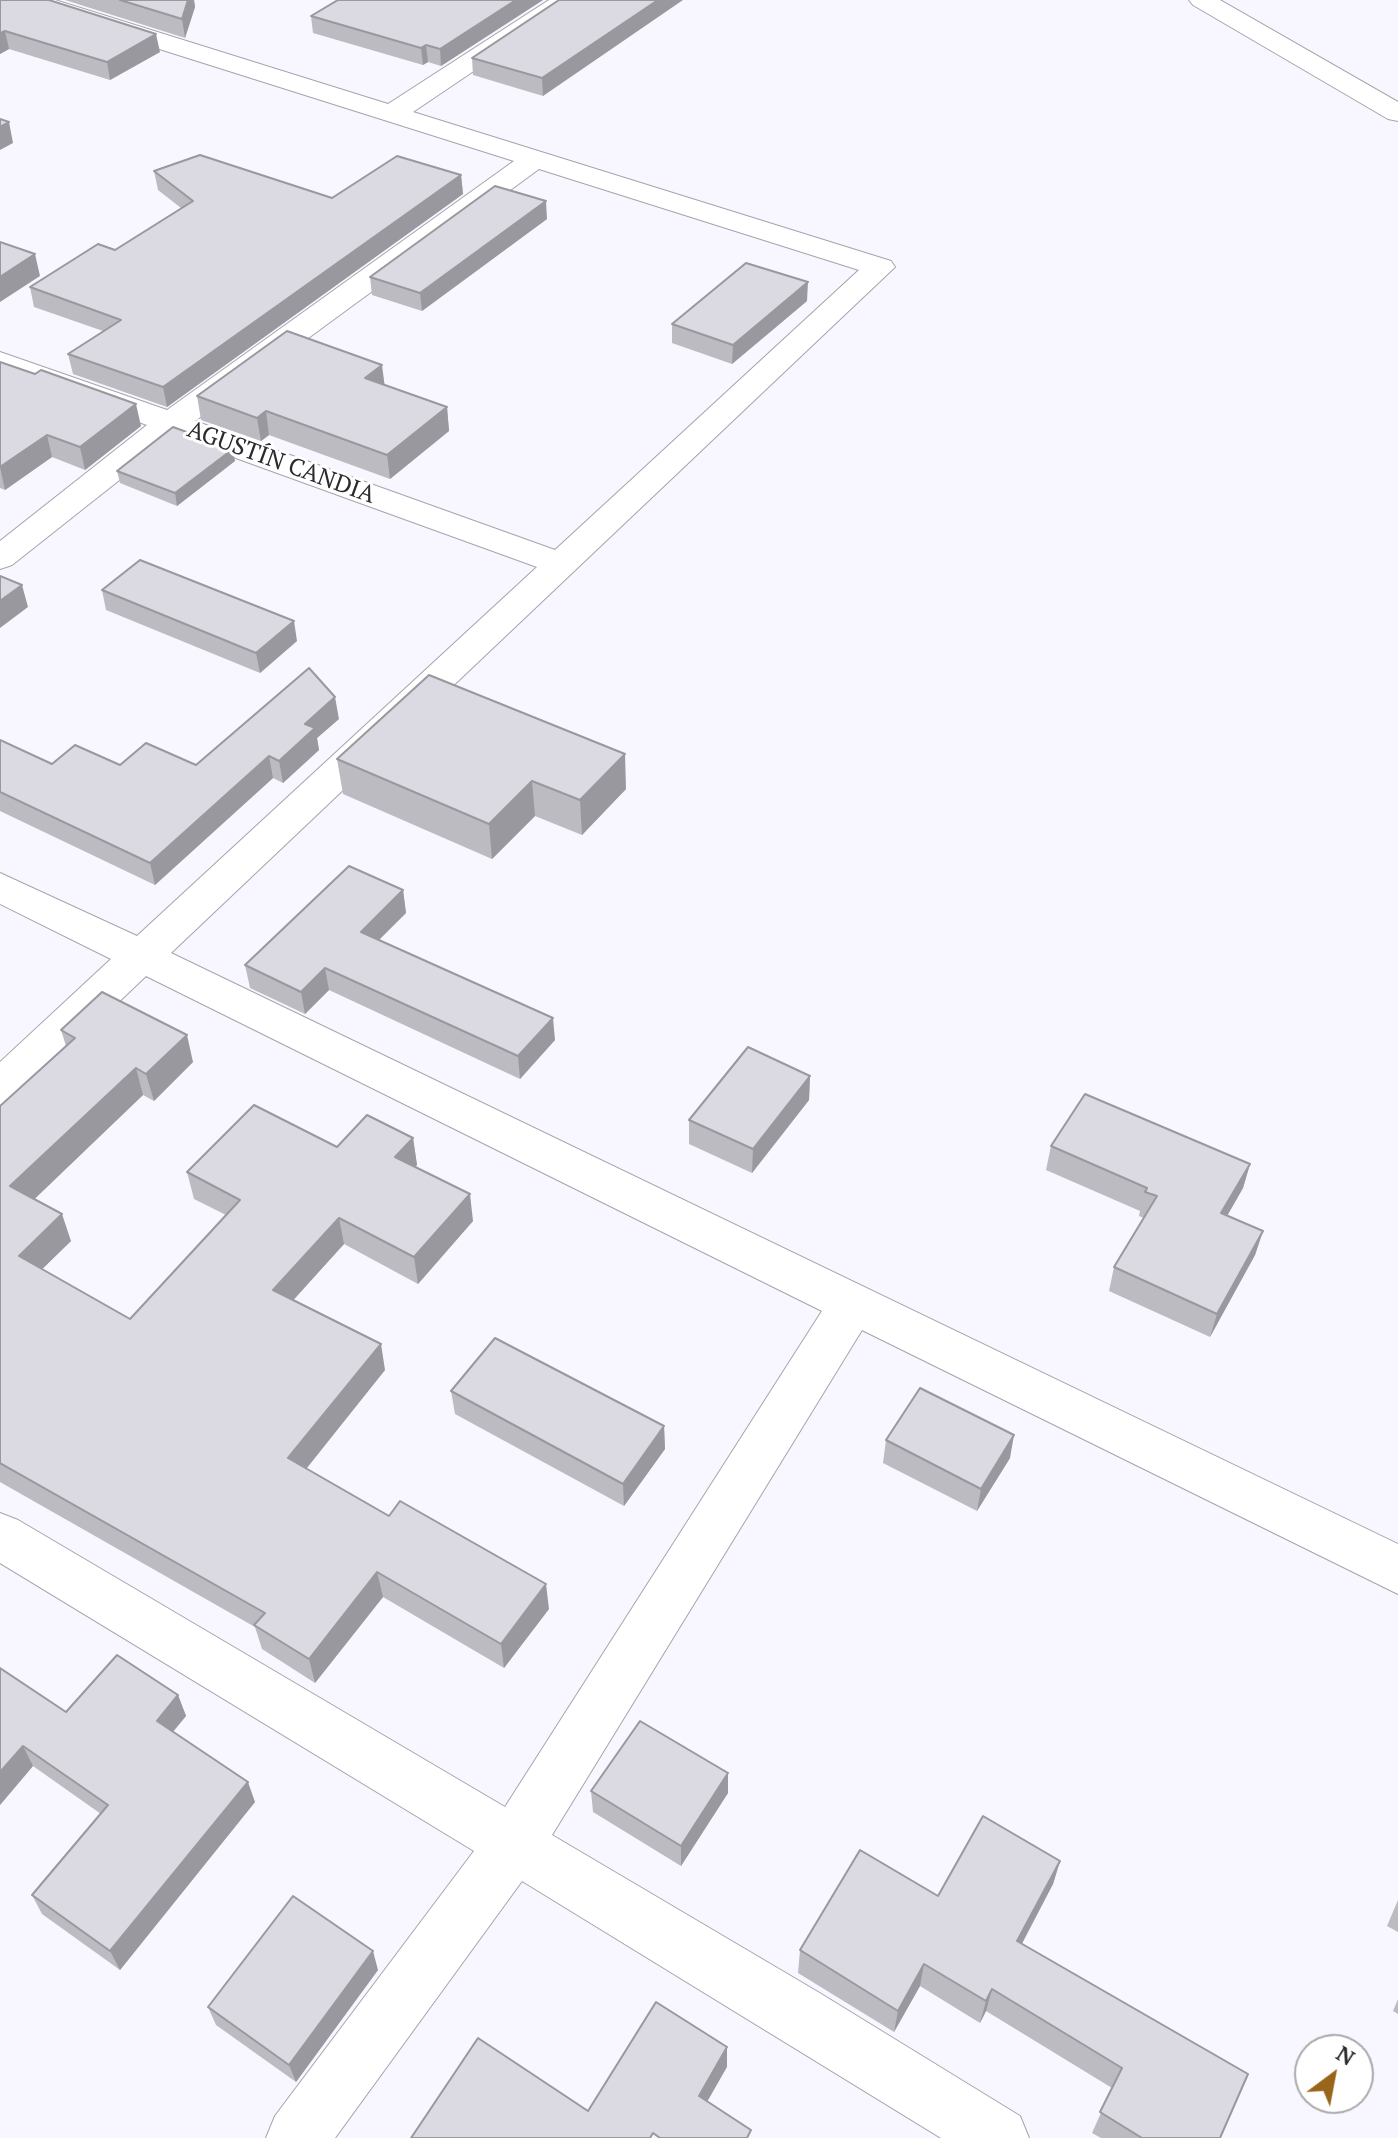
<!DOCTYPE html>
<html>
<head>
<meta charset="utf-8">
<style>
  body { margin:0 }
  #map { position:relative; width:1398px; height:2138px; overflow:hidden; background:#f8f6ff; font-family:"PT Serif",serif }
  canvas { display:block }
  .north { position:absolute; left:1294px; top:2034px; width:80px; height:80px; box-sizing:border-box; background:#fff; border:2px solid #aaaaab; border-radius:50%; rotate:32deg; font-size:22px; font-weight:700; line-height:32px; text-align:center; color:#2b2b2e }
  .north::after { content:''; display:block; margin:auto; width:28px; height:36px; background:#98651a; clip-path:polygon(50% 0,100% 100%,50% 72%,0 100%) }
</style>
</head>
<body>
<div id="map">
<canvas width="1398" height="2138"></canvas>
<div class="north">N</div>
</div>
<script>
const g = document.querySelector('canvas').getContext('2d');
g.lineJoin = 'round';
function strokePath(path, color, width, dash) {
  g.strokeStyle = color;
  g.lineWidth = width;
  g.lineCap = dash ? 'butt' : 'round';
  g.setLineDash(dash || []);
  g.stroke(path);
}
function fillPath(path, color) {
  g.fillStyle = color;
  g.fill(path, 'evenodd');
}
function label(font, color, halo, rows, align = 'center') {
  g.font = font + ' "PT Serif",serif';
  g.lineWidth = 6;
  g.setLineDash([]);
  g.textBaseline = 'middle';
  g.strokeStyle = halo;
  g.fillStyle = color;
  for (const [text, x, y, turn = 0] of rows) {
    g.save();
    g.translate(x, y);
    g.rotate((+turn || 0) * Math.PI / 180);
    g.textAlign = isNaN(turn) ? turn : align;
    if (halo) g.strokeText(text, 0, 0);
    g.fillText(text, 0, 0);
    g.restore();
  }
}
const minor = new Path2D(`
  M16 0H55L388 104 549 0H579L413 112 891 261 895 267 171 953 1398 1544V1594L862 1330 552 1835 818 1992 1020 2116 1029 2138H941L522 1881 335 2138H266L275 2116 474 1851 0 1563V1513L18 1520 505 1807 822 1311 146 976 16 1100 0 1105V1062L111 959 0 904V873L137 936 537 567 175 436 12 565 0 569V541L147 425 0 372V352L167 410 514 161 20 5ZM539 169 859 270 555 550 195 421Z
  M1189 0H1220L1398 102V121L1388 119 1193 5Z`);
const wall = new Path2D(`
  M0 0 160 52 110 80 9 49 0 54Z
  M65 0H194L195 7 185 38Z
  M338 0H543L441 66 428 62 423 65 313 33 311 16Z
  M559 0 543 96 473 75 472 58Z
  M154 171 332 198 461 175 463 194 167 407 73 374 68 354 103 331 34 307 30 287 115 250 181 208 158 190Z
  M547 219 422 311 372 295 370 277Z
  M807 301 732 364 672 343V324Z
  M0 362 141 426 85 470 52 457 5 490 0 488Z
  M385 385 447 407 449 431 390 479 269 435 261 441 201 420 197 396Z
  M235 461 177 506 120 483 117 471Z
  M102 590 297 641 260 673 106 610Z
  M339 719 317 738 319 750 283 783 273 778 155 885 0 811V740L52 764 196 765Z
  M337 759 626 789 582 835 535 816 492 859 343 794Z
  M403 890 406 913 378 940 555 1040 520 1079 329 990 305 1014 250 988 245 965Z
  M61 1030 193 1062 154 1101 143 1095 34 1199 71 1241 42 1269 130 1319 226 1215 194 1199 187 1172 337 1147 413 1138 417 1165 414 1167 473 1221 418 1284 344 1244 293 1300 385 1370 306 1468 549 1609 504 1668 383 1597 315 1683 262 1649 255 1627 0 1482V1106L66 1046Z
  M810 1076 809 1100 752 1173 689 1144V1120Z
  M1051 1146 1250 1164 1243 1188 1227 1216 1263 1231 1255 1255 1210 1337 1109 1291 1114 1267 1144 1218 1139 1216 1140 1211 1046 1170Z
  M451 1391 664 1426 665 1449 624 1506 455 1414Z
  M886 1440 1010 1458 977 1511 883 1463Z
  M0 1668 66 1712 178 1695 186 1716 173 1732 255 1802 120 1970 42 1914 32 1895 101 1814 33 1766 0 1805Z
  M591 1791 728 1793 681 1866 593 1812Z
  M1060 1861 1053 1884 1022 1944 1220 2138H1101L1092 2133 1112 2088 986 2011 980 2023 920 1986 894 2032 798 1973 800 1950 938 1896Z
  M1398 1900V1932L1387 1926Z
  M378 1970 296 2082 216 2025 208 2007Z
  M1398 1999V2014L1393 2011Z`);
const shadedWall = new Path2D(`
  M188 0H194L195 7 185 38 182 19Z
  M516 0H543L441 66 440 49Z
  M658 0H683L543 96 542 78Z
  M5 31 9 49 0 54V33Z
  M156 34 160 52 110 80 107 62Z
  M426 45 428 62 423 65 421 48Z
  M9 122 13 143 0 150V127Z
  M461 175 463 194 167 407 163 387Z
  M546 201 547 219 422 311 420 293Z
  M35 254 40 276 0 302V277Z
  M808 282 807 301 732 364 733 345Z
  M382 365 385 388 365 378Z
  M136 404 141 426 85 470 80 447Z
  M447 407 449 431 390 479 387 455Z
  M266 411 269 435 261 441 257 418Z
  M47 435 52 457 5 490 0 467Z
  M233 449 235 461 177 506 175 493Z
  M22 585 28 607 0 628V601Z
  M294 621 297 641 260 673 256 653Z
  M335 697 339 719 317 738 319 750 283 783 279 761 305 724Z
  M625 754 626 789 582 835 580 800Z
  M269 756 273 778 155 885 150 863Z
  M532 781 535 816 492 859 489 824Z
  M403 890 406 913 364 955 361 932Z
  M325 968 329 990 305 1014 301 992Z
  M553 1018 555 1040 520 1079 518 1056Z
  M187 1035 193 1062 154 1101 146 1074Z
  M136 1068 143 1095 20 1213 10 1186Z
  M810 1076 809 1100 752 1173 753 1149Z
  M413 1138 417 1165 399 1184 395 1157Z
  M1250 1164 1243 1188 1215 1237 1221 1213Z
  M470 1194 473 1221 418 1284 414 1257Z
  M62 1214 71 1241 29 1282 19 1256Z
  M339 1218 344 1244 279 1316 273 1290Z
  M1263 1231 1255 1255 1210 1337 1217 1314Z
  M381 1344 385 1370 295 1483 288 1458Z
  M664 1426 665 1449 624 1506 623 1484Z
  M1014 1435 1010 1458 977 1511 981 1489Z
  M377 1572 383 1597 315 1683 309 1659Z
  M546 1584 549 1609 504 1668 501 1644Z
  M178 1695 186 1716 165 1741 157 1721Z
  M23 1746 33 1766 0 1805V1772Z
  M728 1773V1793L681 1866V1846Z
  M248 1782 255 1802 120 1970 110 1951Z
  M1060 1861 1053 1884 1011 1964 1017 1941Z
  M373 1951 378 1970 296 2082 289 2065Z
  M924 1964 920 1986 894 2032 898 2011Z
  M992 1989 986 2011 980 2023 986 2001Z
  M727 2047V2067L699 2116V2096Z`);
const building = new Path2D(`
  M0 0H49L156 34 107 62 5 31 0 33Z
  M120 0H188L182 19Z
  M338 0H516L440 49 426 45 421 48 311 16Z
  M559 0H658L542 78 472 58Z
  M0 119 9 122 0 127Z
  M200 155 332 198 397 156 461 175 163 387 68 354 121 320 30 287 98 244 115 250 193 201 154 171Z
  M495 186 546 201 420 293 370 277Z
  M0 242 35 254 0 277Z
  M746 263 808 282 733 345 672 324Z
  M287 331 382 365 365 378 447 407 387 455 266 411 257 418 197 396Z
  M0 362 35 374 41 370 136 404 80 447 47 435 0 467Z
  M173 427 233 449 175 493 117 471Z
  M140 560 294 621 256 653 102 590Z
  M0 576 22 585 0 601Z
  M309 668 335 697 305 724 315 728 279 761 269 756 150 863 0 792V740L52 764 75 745 120 765 146 743 196 765Z
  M429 675 625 754 580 800 532 781 489 824 337 759Z
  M349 866 403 890 361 932 553 1018 518 1056 325 968 301 992 245 965Z
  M102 992 187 1035 146 1074 136 1068 10 1186 62 1214 19 1256 130 1319 240 1200 187 1172 254 1105 337 1147 367 1115 413 1138 395 1157 470 1194 414 1257 339 1218 273 1290 381 1344 288 1458 389 1516 400 1501 546 1584 501 1644 377 1572 309 1659 254 1625 265 1613 0 1463V1106L75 1038 61 1030Z
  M748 1047 810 1076 753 1149 689 1120Z
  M1085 1094 1250 1164 1221 1213 1263 1231 1217 1314 1114 1267 1157 1196 1145 1192 1147 1188 1051 1146Z
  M495 1338 664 1426 623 1484 451 1391Z
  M920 1388 1014 1435 981 1489 886 1440Z
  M117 1655 178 1695 157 1721 248 1782 110 1951 32 1895 108 1805 23 1746 0 1772V1668L66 1712Z
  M640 1721 728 1773 681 1846 591 1791Z
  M983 1816 1060 1861 1017 1941 1248 2074 1220 2138H1142L1100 2112 1122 2068 992 1989 986 2001 924 1964 898 2011 800 1950 860 1850 938 1896Z
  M293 1896 373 1951 289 2065 208 2007Z
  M656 2002 727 2047 699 2096 751 2130 747 2138H660L653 2133 650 2138H411L478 2038 588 2111Z`);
const farStreetnames = [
  ["AGUSTÍN CANDIA",281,463,20]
];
strokePath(minor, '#a6a4ac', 2);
fillPath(minor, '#fff');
fillPath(wall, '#bcbbc2');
fillPath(shadedWall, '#99989e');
fillPath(building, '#dbd9e1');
strokePath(building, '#99989e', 2);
label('24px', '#2b2b2e', '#fff', farStreetnames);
</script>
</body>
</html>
